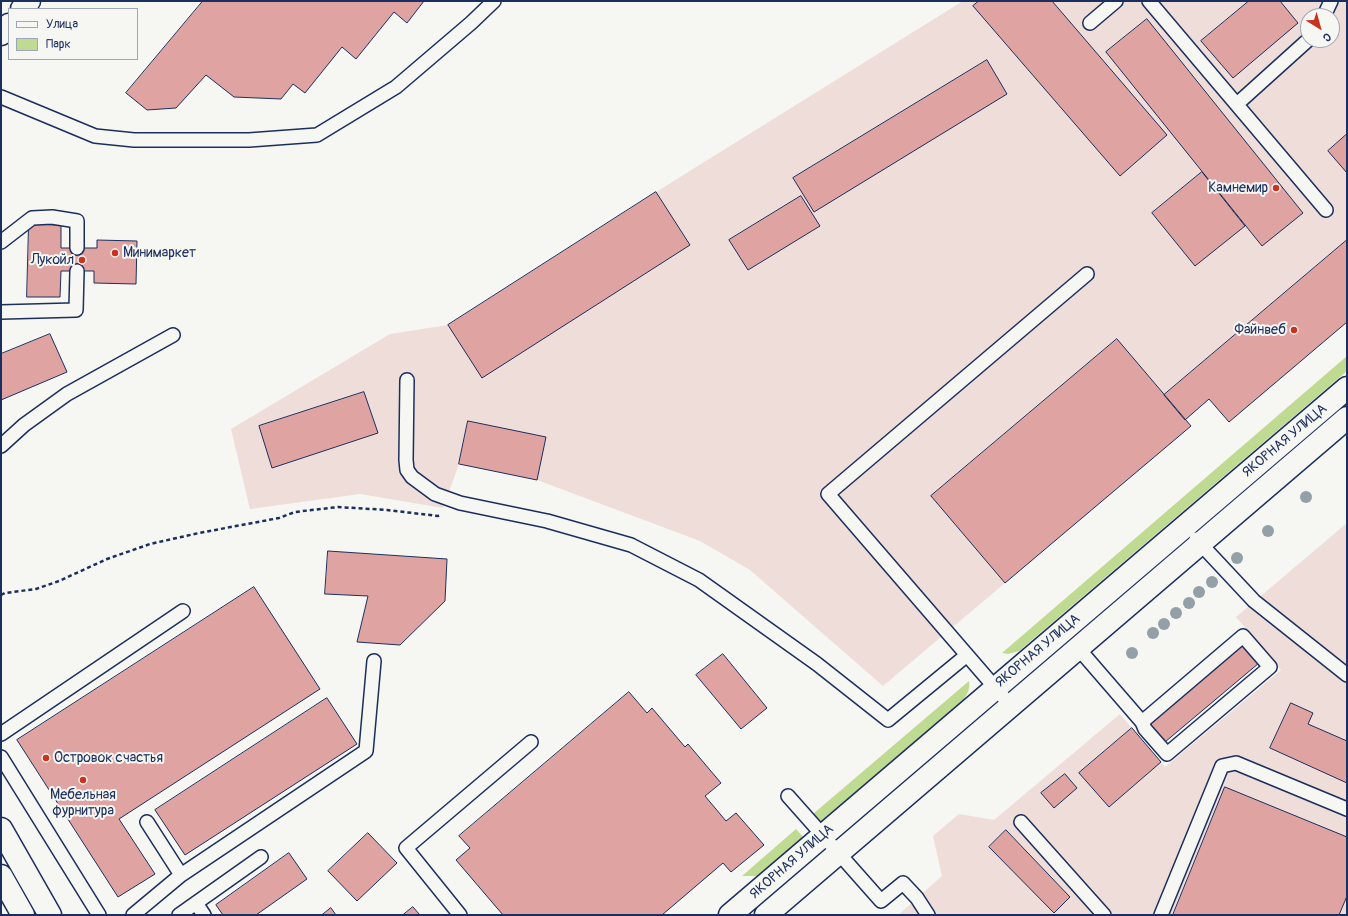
<!DOCTYPE html>
<html>
<head>
<meta charset="utf-8">
<style>
  body { margin:0 }
  #map { position:relative; width:1348px; height:916px; overflow:hidden; background:#f6f6f2; font-family:Pangolin,sans-serif }
  canvas { display:block }
  .frame { position:absolute; inset:0; border:2px solid #1b2f5e; pointer-events:none }
  .legend { position:absolute; left:8px; top:8px; width:130px; height:52px; box-sizing:border-box; background:#f6f6f2; border:1px solid #9ea6b7; margin:0; padding:5px 7px; list-style:none; font-size:12px; color:#1b2f5e }
  .legend li { display:flex; align-items:center; gap:8px; height:20px }
  .legend b { width:20px; border:1px solid #9ea6b7 }
  .north { position:absolute; left:1300px; top:8px; width:40px; height:40px; box-sizing:border-box; background:#f6f6f2; border:1px solid #9ea6b7; border-radius:50%; rotate:143deg; font-size:11px; font-weight:700; line-height:16px; text-align:center; color:#1b2f5e }
  .north::after { content:''; display:block; margin:auto; width:14px; height:18px; background:#c8321e; clip-path:polygon(50% 0,100% 100%,50% 72%,0 100%) }
</style>
</head>
<body>
<div id="map">
<canvas width="1348" height="916"></canvas>
<div class="frame"></div>
<ul class="legend">
<li><b style="height:5px;background:#f6f6f2"></b>Улица</li>
<li><b style="height:11px;background:#bfda91"></b>Парк</li>
</ul>
<div class="north">С</div>
</div>
<script>
const g = document.querySelector('canvas').getContext('2d');
g.lineJoin = 'round';
function fillPath(path, color) {
  g.fillStyle = color;
  g.fill(path, 'evenodd');
}
function strokePath(path, color, width, dash) {
  g.strokeStyle = color;
  g.lineWidth = width;
  g.lineCap = dash ? 'butt' : 'round';
  g.setLineDash(dash || []);
  g.stroke(path);
}
function label(font, color, halo, rows, align = 'center') {
  g.font = font + ' Pangolin,sans-serif';
  g.lineWidth = 4;
  g.setLineDash([]);
  g.textBaseline = 'middle';
  g.strokeStyle = halo;
  g.fillStyle = color;
  for (const [text, x, y, turn = 0] of rows) {
    g.save();
    g.translate(x, y);
    g.rotate((+turn || 0) * Math.PI / 180);
    g.textAlign = isNaN(turn) ? turn : align;
    if (halo) g.strokeText(text, 0, 0);
    g.fillText(text, 0, 0);
    g.restore();
  }
}
const built = new Path2D(`
  M963 1H1347V240L1165 395 1191 426 883 686 750 570 700 541 537 480 459 464 443 508 360 494 250 509 231 429 390 334 448 325 656 192ZM1308 16H1332V40H1308Z
  M1347 523V915H898L942 876 933 836 959 814 994 820 1120 714 1165 767 1281 670 1236 617Z`);
const green = new Path2D(`
  M1347 356V371L1019 651 1008 654 1002 653Z
  M969 681C970 689 968 693 963 700L820 822 813 814Z
  M796 829 803 837 757 876H742Z`);
const building = new Path2D(`
  M203 1H424L407 23 394 12 356 59 342 47 305 93 293 84 281 99 234 97 206 75 176 108 147 110 126 93Z
  M979 1H1052L1167 135 1120 176 973 6Z
  M1249 1H1280L1298 23 1233 78 1201 41Z
  M1147 19 1303 213 1262 246 1106 52Z
  M987 60 1007 94 814 212 793 178Z
  M1347 134V173L1328 151Z
  M1202 172 1245 226 1195 266 1152 213Z
  M656 192 690 245 482 378 448 325Z
  M801 196 820 226 748 270 729 240Z
  M29 224 61 225V248H97V240L137 241 136 284 94 283V271H61L60 297H27Z
  M1347 240V322L1229 422 1209 399 1185 420 1164 395Z
  M50 334 67 372 1 400V354Z
  M1117 339 1191 426 1005 583 931 496Z
  M364 392 378 433 272 468 259 426Z
  M468 421 546 437 537 480 459 464Z
  M328 551 447 559 445 601 400 645 357 642 368 596 325 594Z
  M254 587 320 689 119 819 155 874 118 897 17 740Z
  M1244 645 1259 663 1165 742 1150 724Z
  M723 654 767 708 741 729 696 675Z
  M629 692 647 713 652 708 685 747 688 744 721 783 705 796 726 821 736 813 764 845 731 872 723 863 662 915H503L456 860 470 848 459 836Z
  M327 698 357 744 185 855 155 810Z
  M1291 703 1313 713 1308 724 1347 741V783L1270 748Z
  M1132 728 1161 762 1109 807 1079 773Z
  M1065 774 1077 788 1054 808 1041 793Z
  M1225 787 1347 837V896L1339 915H1173Z
  M1006 830 1070 897 1054 913 989 847Z
  M368 833 397 863 357 901 328 871Z
  M289 853 307 879 256 915H223L216 905Z
  M413 907 420 915H403Z
  M331 908 336 915H322Z`);
const path = new Path2D(`
  M1 595 5 593 36 589 59 581 107 559 150 544 199 533 279 518 295 512 338 507 387 510 438 516 440 515`);
const service = new Path2D(`
  M1149 1 1326 210
  M1324 16 1331 1
  M1090 23 1116 1
  M1 97 95 136 134 140H249L317 135 396 87 471 23 494 1
  M1237 104 1308 40
  M1 242 32 218 52 217 77 221V248
  M1 312 76 310 77 271
  M407 380 406 460 407 470 412 477 435 494 460 503 547 521 631 545 699 580 817 664 888 720 967 655
  M1 446 24 425 67 394 173 335
  M1196 539 1254 601 1347 675
  M1078 648 1142 722 1145 729 1167 754 1270 667 1243 636 1142 722
  M1011 706 828 494 1087 274
  M1 734 183 611
  M1 757 99 915
  M788 796 881 901 903 883 917 898 928 915
  M147 822 181 875
  M1021 822 1104 915
  M196 903 204 915
  M133 915 181 875 366 751 374 661
  M179 915 261 857
  M460 915 406 848 531 742
  M1161 915 1222 766 1236 763 1347 809`);
const minor = new Path2D(`
  M22 9 29 1
  M1 34 9 25`);
const tertiary = new Path2D(`
  M730 915 1347 388
  M766 915 1347 418`);
const primary = new Path2D(`
  M1 829 50 915
  M1 876 23 915`);
const trees = [
  [1306,497],
  [1268,531],
  [1237,558],
  [1212,582],
  [1199,592],
  [1189,603],
  [1176,613],
  [1164,624],
  [1153,633],
  [1132,653]
];
const markers = [
  [1276,188,4,"#c8321e"],
  [115,253,4,"#c8321e"],
  [82,260,4,"#c8321e"],
  [1294,330,4,"#c8321e"],
  [46,758,4,"#c8321e"],
  [83,780,4,"#c8321e"]
];
const poiNames = [
  ["Камнемир",1268,188],
  ["Минимаркет",123,253,"left"],
  ["Лукойл",74,260],
  ["Файнвеб",1286,330],
  ["Островок счастья",54,758,"left"],
  ["Мебельная",83,795,"center"],
  ["фурнитура",83,811,"center"]
];
const streetNames = [
  ["ЯКОРНАЯ УЛИЦА",1285,441,-40],
  ["ЯКОРНАЯ УЛИЦА",1038,651,-40],
  ["ЯКОРНАЯ УЛИЦА",792,862,-41]
];
fillPath(built, '#efddda');
fillPath(green, '#bfda91');
fillPath(building, '#dfa4a2');
strokePath(building, '#1b2f5e', 1);
strokePath(service, '#1b2f5e', 16);
strokePath(minor, '#1b2f5e', 25);
strokePath(tertiary, '#1b2f5e', 25);
strokePath(primary, '#1b2f5e', 25);
strokePath(path, '#1b2f5e', 2.5, [4, 3]);
strokePath(service, '#f6f6f2', 13);
strokePath(minor, '#f6f6f2', 22);
strokePath(tertiary, '#f6f6f2', 22);
strokePath(primary, '#f6f6f2', 22);
g.fillStyle = '#94a0a8';
for (const [x, y] of trees) {
  g.beginPath();
  g.arc(x, y, 6, 0, 2 * Math.PI);
  g.fill();
}
for (const [x, y, r, color] of markers) {
  const dot = new Path2D();
  dot.arc(x, y, r, 0, 2 * Math.PI);
  g.fillStyle = color;
  g.fill(dot);
  strokePath(dot, '#f6f6f2', 1.5);
}
label('14px', '#1b2f5e', '#f6f6f2', poiNames, 'right');
label('14px', '#1b2f5e', '#f6f6f2', streetNames);
</script>
</body>
</html>
